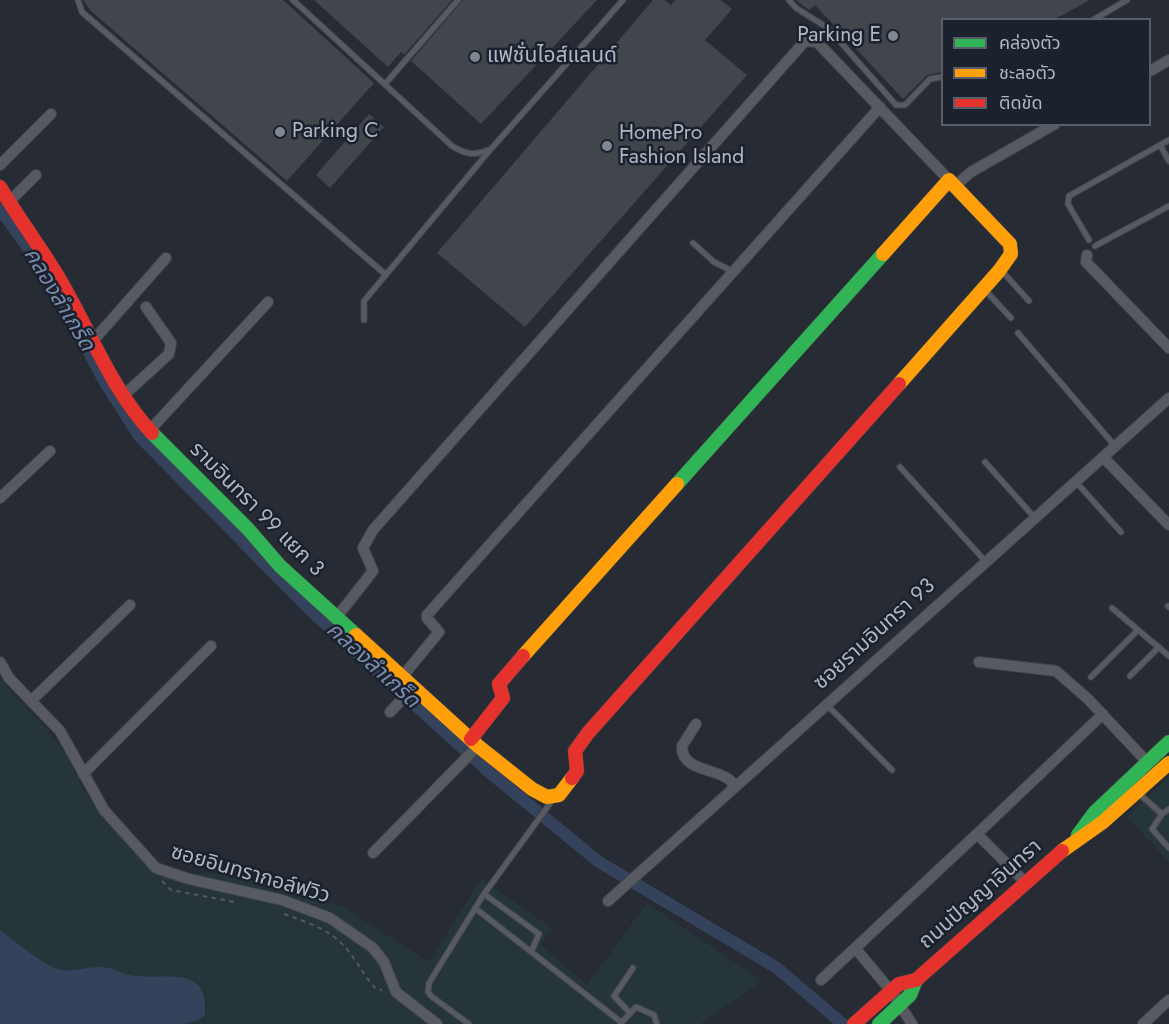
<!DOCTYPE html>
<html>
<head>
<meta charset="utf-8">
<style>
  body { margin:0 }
  #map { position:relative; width:1169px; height:1024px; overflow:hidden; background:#272b33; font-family:Jost,"Noto Sans Thai",sans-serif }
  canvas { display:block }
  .legend { position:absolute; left:941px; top:18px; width:210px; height:108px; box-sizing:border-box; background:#1b212d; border:2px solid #575d6a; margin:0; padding:8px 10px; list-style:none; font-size:18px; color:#b0b7c5 }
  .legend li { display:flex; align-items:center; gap:12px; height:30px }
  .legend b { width:30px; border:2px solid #575d6a }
</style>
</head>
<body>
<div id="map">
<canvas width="1169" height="1024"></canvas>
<ul class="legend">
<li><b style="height:8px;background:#30b455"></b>คล่องตัว</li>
<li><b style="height:8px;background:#ff9f0a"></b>ชะลอตัว</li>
<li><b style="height:8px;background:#e5322d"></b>ติดขัด</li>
</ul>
</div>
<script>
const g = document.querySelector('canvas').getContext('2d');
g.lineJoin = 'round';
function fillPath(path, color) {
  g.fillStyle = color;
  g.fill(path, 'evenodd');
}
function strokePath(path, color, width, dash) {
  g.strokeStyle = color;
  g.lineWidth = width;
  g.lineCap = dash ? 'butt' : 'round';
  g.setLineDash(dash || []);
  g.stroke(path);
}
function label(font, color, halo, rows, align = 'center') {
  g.font = font + ' Jost,"Noto Sans Thai",sans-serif';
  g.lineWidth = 5;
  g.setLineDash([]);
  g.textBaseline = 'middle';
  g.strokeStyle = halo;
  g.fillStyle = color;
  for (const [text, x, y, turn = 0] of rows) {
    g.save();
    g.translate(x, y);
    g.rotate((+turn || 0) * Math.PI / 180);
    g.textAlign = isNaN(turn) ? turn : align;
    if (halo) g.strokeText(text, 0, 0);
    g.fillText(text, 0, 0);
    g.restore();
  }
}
const green = new Path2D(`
  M0 674 9 690 52 735 70 760 83 789 155 874 223 873 342 906 429 962 481 879 552 928 541 945 587 985 647 903 763 981 700 1024H0Z
  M1169 776V862L1127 817Z`);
const water = new Path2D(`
  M0 930C12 939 45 966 58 969 70 973 86 967 99 967 111 966 119 973 130 975 162 982 209 961 205 1015L196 1021 183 1024H0Z`);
const canal = new Path2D(`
  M0 209 53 283 104 381 139 436 308 608 489 772 599 862 777 968 843 1024`);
const building = new Path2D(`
  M83 0H283L374 83 287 181 91 11Z
  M314 0H452L404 55 401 52 388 67Z
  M463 0H597L481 124 411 61Z
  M653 0H665L671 5 675 0H721L732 9 705 40 747 75 525 327 437 253Z
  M796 0H1090L1053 20H942V72L927 75 903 99 815 5 809 10Z
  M369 114 384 127 330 188 316 175Z`);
const path = new Path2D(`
  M162 881 171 890 235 902
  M284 914C303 921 323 927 338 940 354 954 362 974 376 989L382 990`);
const lane = new Path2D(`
  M78 0 82 12 386 275
  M293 0 452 146C467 155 475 156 491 149L623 0
  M789 0 796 8 828 28 896 105H905L930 79 942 77
  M1093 20 1127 0
  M385 84 458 0
  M1160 145 1169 161
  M1089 240 1068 204 1069 196 1169 140
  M693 243 714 262 734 272
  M1095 246 1169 206
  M1001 270 1029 301
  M984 289 1011 318
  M364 320V301L490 150
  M1018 333 1115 446
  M985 462 1035 518
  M900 467 986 562
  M1076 482 1121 532
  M1168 606 1169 607
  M1112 608 1169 656
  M1130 676 1159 647
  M1091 677 1138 630
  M827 705 892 770
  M1138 793 1162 814 1169 809
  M1162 814 1152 829 1169 848
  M484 894 539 934 531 952
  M475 908 621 1022
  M629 1012 614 996 633 968
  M469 1024 431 996 428 992 429 983 484 894 554 798
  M620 1024 636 1007 654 1015 657 1024`);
const street = new Path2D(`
  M1150 71 1169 60
  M0 165 51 114
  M955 186 971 172 1055 124
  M9 202 36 175
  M1087 255 1086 262 1169 348
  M92 342 166 258
  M124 395 169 354 171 343 146 307
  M149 431 268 302
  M1103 457 1169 525
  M0 498 50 451
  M336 618 373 571 363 548 373 530 805 41 817 42 949 180
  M0 662 9 678 60 731 104 810 156 868 189 879 282 900 330 918 373 948 384 962 396 992 437 1024
  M979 662 1056 671 1088 699 1147 762
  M402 677 439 632 427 618V615L880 107
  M31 701 130 605
  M390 712 414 687
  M696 724 682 746C681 775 726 766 735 787
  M83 774 211 646
  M373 853 478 746
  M1026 883 977 834 1103 714
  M608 901 1169 398
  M855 948 891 991 912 1024
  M821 980 977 834
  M1143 1024 1169 1000`);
const fast = new Path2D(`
  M152 433 248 529 280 566 356 635
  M677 484 883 254
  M1078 835 1095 812 1169 742
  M879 1024 910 995 916 980`);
const slow = new Path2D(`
  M883 254 949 180 1010 244 1011 254 999 271 899 384
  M356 635 478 746 532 789 547 797 559 795 572 778
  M523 656 677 484
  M1062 851 1103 822 1169 763`);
const jam = new Path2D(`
  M0 187C19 219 41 248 60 280 90 331 111 389 152 433
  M471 739 503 698 499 684 523 656
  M572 778 577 771 575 751 588 733 899 384
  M854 1024 899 984 916 980 1062 851`);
const markers = [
  [893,36,6,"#808692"],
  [475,57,6,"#808692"],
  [280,132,6,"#808692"],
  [607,146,6,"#808692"]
];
const poiNames = [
  ["Parking E",881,36,"right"],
  ["แฟชั่นไอส์แลนด์",487,57],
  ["Parking C",292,132],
  ["HomePro",619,134],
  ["Fashion Island",619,158]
];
const streetNames = [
  ["รามอินทรา 99 แยก 3",256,510,45],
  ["ซอยรามอินทรา 93",875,635,-42],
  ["ซอยอินทรากอล์ฟวิว",250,875,16],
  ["ถนนปัญญาอินทรา",981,895,-41]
];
const waterNames = [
  ["คลองลำเกร็ด",58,300,59],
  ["คลองลำเกร็ด",372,666,42]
];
fillPath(green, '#253539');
fillPath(water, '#35425b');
strokePath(canal, '#35425b', 12);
fillPath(building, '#41454c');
strokePath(lane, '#42464c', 7);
strokePath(street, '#42464c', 12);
strokePath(fast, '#42464c', 15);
strokePath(slow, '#42464c', 15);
strokePath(jam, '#42464c', 15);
strokePath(path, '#54595f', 2, [4.5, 4.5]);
strokePath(lane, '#575a61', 5);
strokePath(street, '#575a61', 10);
strokePath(fast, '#30b455', 14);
strokePath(slow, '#ff9f0a', 14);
strokePath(jam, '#e5322d', 14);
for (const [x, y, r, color] of markers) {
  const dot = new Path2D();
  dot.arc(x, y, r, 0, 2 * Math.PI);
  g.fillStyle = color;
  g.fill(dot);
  strokePath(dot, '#1b212d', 2);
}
label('21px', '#b0b7c5', '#1b212d', poiNames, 'left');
label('21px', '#b0b7c5', '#1b212d', streetNames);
label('italic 22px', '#798bac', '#1b212d', waterNames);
</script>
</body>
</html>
